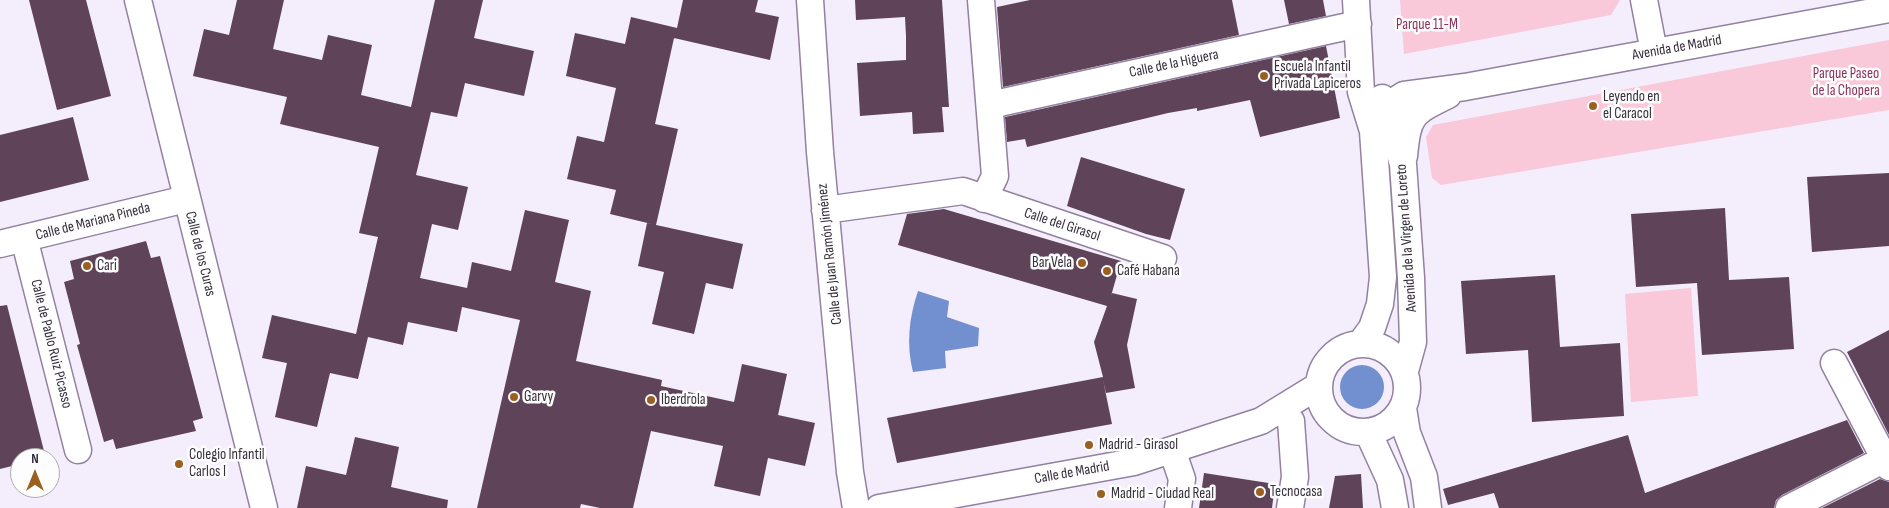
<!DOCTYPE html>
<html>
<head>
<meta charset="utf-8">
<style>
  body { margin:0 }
  #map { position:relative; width:1889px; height:508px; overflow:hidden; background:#f4edfb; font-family:"Sofia Sans Condensed",sans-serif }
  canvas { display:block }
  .north { position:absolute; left:10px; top:448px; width:50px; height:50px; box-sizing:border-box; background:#fdfdfd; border:1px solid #adabb0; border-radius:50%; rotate:0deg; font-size:14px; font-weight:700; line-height:20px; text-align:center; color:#362f3c }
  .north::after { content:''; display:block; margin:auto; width:18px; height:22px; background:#9b6020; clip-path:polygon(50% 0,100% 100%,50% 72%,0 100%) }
</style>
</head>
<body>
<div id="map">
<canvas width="1889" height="508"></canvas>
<div class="north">N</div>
</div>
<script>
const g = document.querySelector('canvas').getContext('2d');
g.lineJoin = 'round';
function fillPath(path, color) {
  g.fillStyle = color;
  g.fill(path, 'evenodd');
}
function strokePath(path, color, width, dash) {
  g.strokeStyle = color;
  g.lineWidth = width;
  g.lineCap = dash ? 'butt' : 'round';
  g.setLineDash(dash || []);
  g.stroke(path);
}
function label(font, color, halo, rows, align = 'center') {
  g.font = font + ' "Sofia Sans Condensed",sans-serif';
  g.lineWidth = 5;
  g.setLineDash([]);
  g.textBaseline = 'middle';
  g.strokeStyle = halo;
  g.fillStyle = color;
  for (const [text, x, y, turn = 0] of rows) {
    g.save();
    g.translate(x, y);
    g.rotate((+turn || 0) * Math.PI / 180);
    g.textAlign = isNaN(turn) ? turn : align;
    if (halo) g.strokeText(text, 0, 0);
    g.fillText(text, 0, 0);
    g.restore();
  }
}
const green = new Path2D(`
  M1400 0H1620L1611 15 1404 54Z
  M1889 40V110L1441 185 1432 178 1426 137 1433 125Z
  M1691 288 1698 396 1631 402 1625 294Z`);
const water = new Path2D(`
  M918 291 949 301 947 317 979 328 978 346 945 351 946 368 913 372C906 344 909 318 918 291Z
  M1340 387a22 22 0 1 1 44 0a22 22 0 1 1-44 0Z`);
const building = new Path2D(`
  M29 0H86L111 96 57 110Z
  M237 0H284L273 49 322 60 328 35 372 45 361 95 411 107 435 0H483L474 38 534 51 524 96 465 83 457 117 431 112 416 175 468 187 458 230 432 224 420 278 467 288 472 262 511 271 525 210 569 220 555 282 591 291 576 361 662 380 661 386 734 402 742 364 787 374 778 415 815 423 805 466 768 458 760 496 714 486 723 446 651 431 633 508H600L581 504 580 508H477L520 320 462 307 457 332 408 322 403 345 368 337 358 379 330 373 317 427 275 417 287 363 262 358 272 315 356 334 378 237 359 233 379 147 280 124 287 97 193 76 204 29 229 35Z
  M683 0H758L755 12 779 17 770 60 674 38 676 29 655 124 678 129 656 225 610 214 616 190 567 179 577 136 604 142 616 88 566 76 575 33 625 44 631 17 677 28Z
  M855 0H942L949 107H942L944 132 913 134 912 112 860 116 857 63 906 60V36L905 17 856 20Z
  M1030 0H1232L1239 35 1003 87 997 7Z
  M1284 0H1323L1326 16 1289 24Z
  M1326 46 1340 118 1260 137 1250 100 1197 111V108L1168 113 1027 147 1025 139 1007 142 1005 117Z
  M73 117 89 180 0 202V135Z
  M1081 157 1185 189 1170 240 1146 234 1067 206Z
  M1889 173V246L1812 252 1807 177Z
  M1725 208 1729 280 1789 277 1794 349 1702 355 1697 283 1636 287 1631 214Z
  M944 209 1121 261 1111 296 1112 293 1137 299 1127 345 1135 388 1106 393 1103 380 1112 424 897 463 887 418 1103 377 1094 342 1107 306 898 245 907 214Z
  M647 223 743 244 733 289 706 283 694 334 652 324 664 272 638 266Z
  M146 241 151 258 160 256 203 418 193 421 196 431 116 449 113 439 104 442 77 345 80 344 64 282 74 279 70 261Z
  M1555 275 1560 347 1620 343 1624 416 1532 422 1528 350 1466 354 1461 281Z
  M7 305 45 455 20 458V464L0 469V306Z
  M1889 330V435L1847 352Z
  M1847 420 1864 453 1782 495 1776 500 1774 508H1499L1494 493 1448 505 1443 489 1628 435 1645 493Z
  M355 437 399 447 391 487 448 500 447 508H297L306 466 346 475Z
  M1204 473 1275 484 1272 508H1199Z
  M1361 474 1363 508H1329L1335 476Z
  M1880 479 1889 482V508H1822Z`);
const minor = new Path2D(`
  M138 0 264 508
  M810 0 820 152 850 472 856 508
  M981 0 995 176 984 199
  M1356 0 1361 92 1373 131 1383 277 1380 304 1372 328 1361 343
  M1644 0 1654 52
  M1382 98 1387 106 1403 164 1411 278 1413 342 1405 371
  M990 105 1358 24
  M1373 131 1387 106 1404 95 1465 87 1889 9
  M1404 156C1408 115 1411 113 1448 95
  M825 210 963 191 1163 258
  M24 238 78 450
  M0 244 186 199
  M1319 388a44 44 0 1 1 88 0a44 44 0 1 1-88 0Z
  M1834 363 1889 467
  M1403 408 1407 433 1424 477 1428 508
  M1368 432 1390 480 1395 508
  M1172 450 1182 479 1178 508
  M879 508 1134 462 1261 421 1318 386
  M1290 508 1295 477 1291 421
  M1789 508 1889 457`);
const markers = [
  [1264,76,5,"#9b6020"],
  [1593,106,5,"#9b6020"],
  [1082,263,5,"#9b6020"],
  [87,266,5,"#9b6020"],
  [1107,271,5,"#9b6020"],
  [514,397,5,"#9b6020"],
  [651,400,5,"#9b6020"],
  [1089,445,5,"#9b6020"],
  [179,464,5,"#9b6020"],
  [1260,492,5,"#9b6020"],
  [1101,494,5,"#9b6020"]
];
const parkNames = [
  ["Parque 11-M",1427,25],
  ["Parque Paseo",1846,74],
  ["de la Chopera",1846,91]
];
const streetNames = [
  ["Avenida de Madrid",1677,48,-10],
  ["Calle de la Higuera",1174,64,-12],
  ["Calle de Mariana Pineda",93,222,-14],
  ["Calle del Girasol",1062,225,18],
  ["Avenida de la Virgen de Loreto",1407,238,-94],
  ["Calle de los Curas",200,254,76],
  ["Calle de Juan Ramón Jiménez",830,254,-96],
  ["Calle de Pablo Ruiz Picasso",51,344,76],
  ["Calle de Madrid",1072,473,-10]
];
const poiNames = [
  ["Escuela Infantil",1274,67],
  ["Privada Lapiceros",1274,84],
  ["Leyendo en",1603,97],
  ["el Caracol",1603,114],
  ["Bar Vela",1072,263,"right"],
  ["Cari",97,266],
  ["Café Habana",1117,271],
  ["Garvy",524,397],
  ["Iberdrola",661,400],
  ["Madrid - Girasol",1099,445],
  ["Colegio Infantil",189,455],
  ["Carlos I",189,472],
  ["Tecnocasa",1270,492],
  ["Madrid - Ciudad Real",1111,494]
];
fillPath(green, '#f9c8d9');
fillPath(water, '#7290cf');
fillPath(building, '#5e4359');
strokePath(minor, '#9281a0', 29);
strokePath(minor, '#fff', 26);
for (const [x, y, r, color] of markers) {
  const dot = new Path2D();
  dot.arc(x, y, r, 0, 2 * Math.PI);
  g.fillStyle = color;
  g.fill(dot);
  strokePath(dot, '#fdfdfd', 2);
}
label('15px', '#8c305a', '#fdfdfd', parkNames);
label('15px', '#362f3c', '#fdfdfd', streetNames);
label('15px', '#362f3c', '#fdfdfd', poiNames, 'left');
</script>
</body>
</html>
